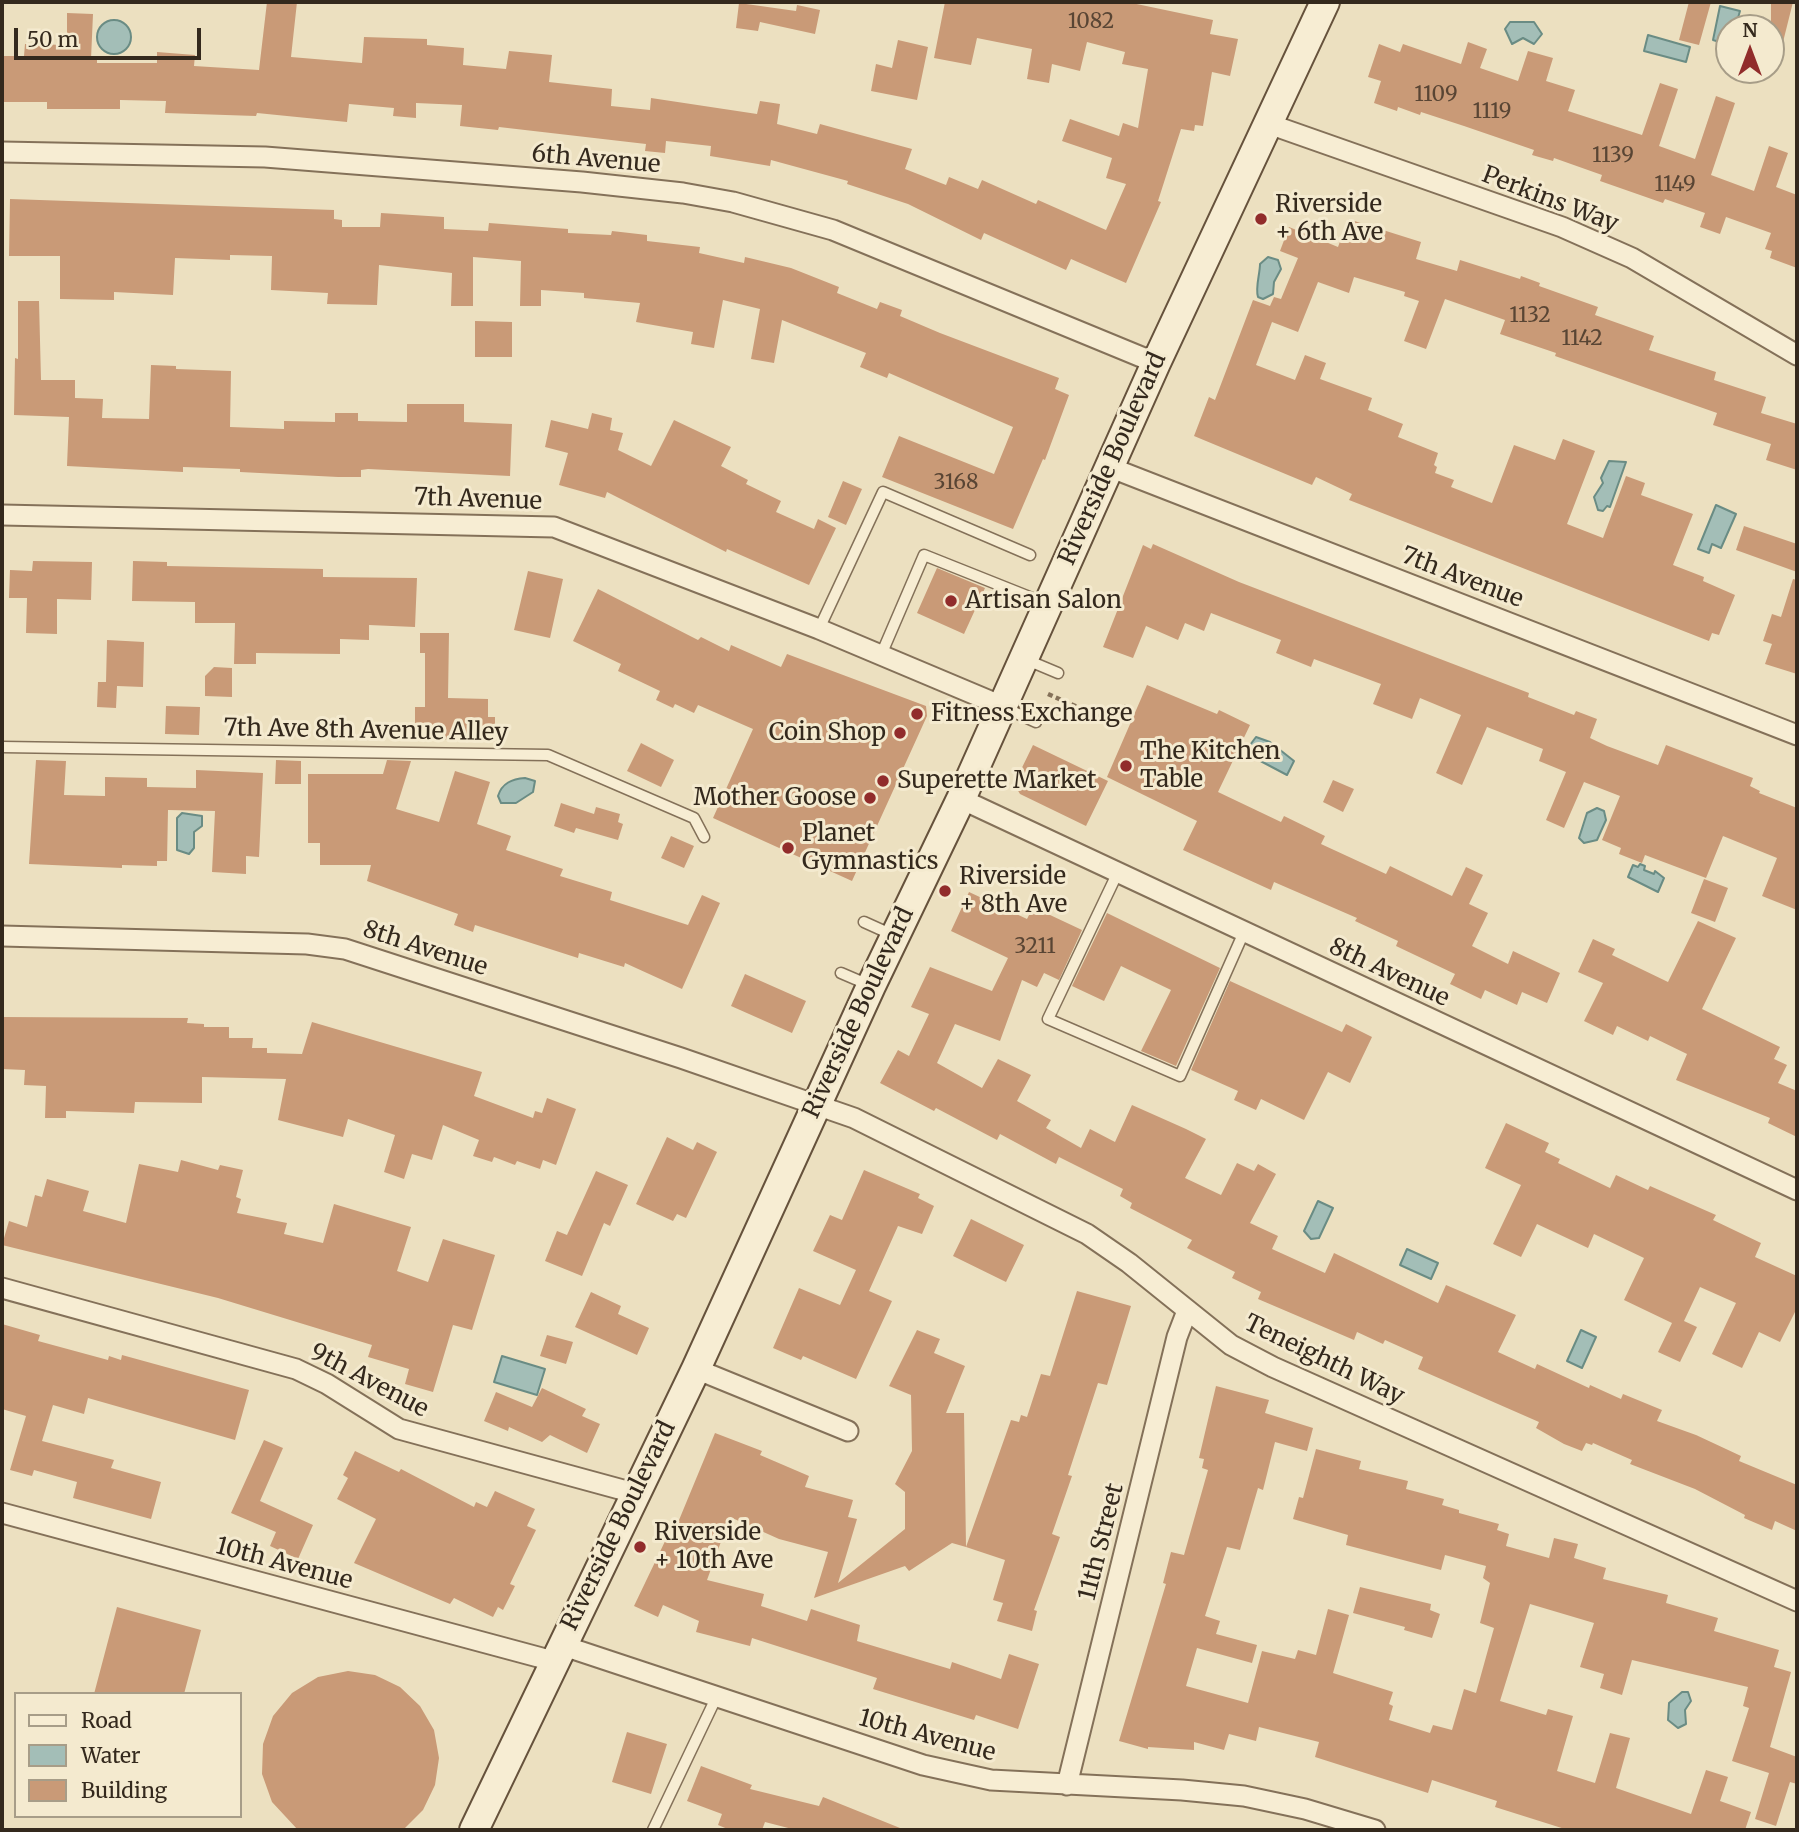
<!DOCTYPE html>
<html>
<head>
<meta charset="utf-8">
<style>
  body { margin:0 }
  #map { position:relative; width:1799px; height:1832px; overflow:hidden; background:#ece0c0; font-family:Merriweather,serif }
  canvas { display:block }
  .frame { position:absolute; inset:0; border:4px solid #34291d; pointer-events:none }
  .legend { position:absolute; left:14px; top:1692px; width:228px; height:126px; box-sizing:border-box; background:#f4eacf; border:2px solid #a79d88; margin:0; padding:9px 12px; list-style:none; font-size:21px; color:#34291d }
  .legend li { display:flex; align-items:center; gap:14px; height:35px }
  .legend b { width:35px; border:2px solid #a79d88 }
  .north { position:absolute; left:1715px; top:14px; width:70px; height:70px; box-sizing:border-box; background:#f4eacf; border:2px solid #a79d88; border-radius:50%; rotate:0deg; font-size:19px; font-weight:700; line-height:28px; text-align:center; color:#34291d }
  .north::after { content:''; display:block; margin:auto; width:24px; height:32px; background:#912c2b; clip-path:polygon(50% 0,100% 100%,50% 72%,0 100%) }
  .scale { position:absolute; left:14px; top:28px; width:187px; height:32px; box-sizing:border-box; border:4px solid #34291d; border-top:0; padding-left:9px; font-size:21px; line-height:24px; white-space:nowrap; color:#34291d; -webkit-text-stroke:5px #f4eacf; paint-order:stroke }
</style>
</head>
<body>
<div id="map">
<canvas width="1799" height="1832"></canvas>
<div class="frame"></div>
<ul class="legend">
<li><b style="height:9px;background:#f7edd3"></b>Road</li>
<li><b style="height:19px;background:#a3beb7"></b>Water</li>
<li><b style="height:19px;background:#c99a77"></b>Building</li>
</ul>
<div class="north">N</div>
<div class="scale">50 m</div>
</div>
<script>
const g = document.querySelector('canvas').getContext('2d');
g.lineJoin = 'round';
function fillPath(path, color) {
  g.fillStyle = color;
  g.fill(path, 'evenodd');
}
function strokePath(path, color, width, dash) {
  g.strokeStyle = color;
  g.lineWidth = width;
  g.lineCap = dash ? 'butt' : 'round';
  g.setLineDash(dash || []);
  g.stroke(path);
}
function label(font, color, halo, rows, align = 'center') {
  g.font = font + ' Merriweather,serif';
  g.lineWidth = 6;
  g.setLineDash([]);
  g.textBaseline = 'middle';
  g.strokeStyle = halo;
  g.fillStyle = color;
  for (const [text, x, y, turn = 0] of rows) {
    g.save();
    g.translate(x, y);
    g.rotate((+turn || 0) * Math.PI / 180);
    g.textAlign = isNaN(turn) ? turn : align;
    if (halo) g.strokeText(text, 0, 0);
    g.fillText(text, 0, 0);
    g.restore();
  }
}
const water = new Path2D(`
  M1720 6 1740 11 1735 28H1729V45L1713 40Z
  M97 37a17 17 0 1 1 34 0a17 17 0 1 1-34 0Z
  M1510 22H1534L1542 34 1534 44 1523 38 1512 44 1505 29Z
  M1648 35 1690 47 1686 62 1644 51Z
  M1268 257 1278 260 1281 269 1274 282 1273 294 1263 299 1258 297C1255 288 1260 274 1260 264Z
  M1609 461 1626 462 1610 507 1607 506 1603 511 1598 510 1594 497 1603 483 1601 478Z
  M1716 505 1736 514 1721 548 1712 544 1709 553 1698 549Z
  M1256 737 1270 742 1294 761 1287 775 1251 756 1247 749Z
  M525 778 535 781 533 792 516 803H501L498 796C502 783 512 779 525 778Z
  M1597 808 1604 811 1606 820 1597 840 1584 843 1579 838 1587 813Z
  M182 813 202 816V826L194 832V848L189 854 177 850V818Z
  M1640 864 1645 866 1644 870 1654 874 1655 871 1664 878 1658 892 1628 877 1633 865 1638 867Z
  M1318 1201 1333 1208 1319 1238 1311 1239 1304 1231Z
  M1407 1249 1438 1263 1431 1279 1400 1265Z
  M1581 1330 1596 1337 1582 1368 1567 1361Z
  M502 1356 545 1369 537 1395 494 1382Z
  M1682 1692H1688L1691 1701 1685 1710 1686 1724 1678 1728 1668 1720 1669 1703Z`);
const building = new Path2D(`
  M267 2H297L291 57 362 63 364 37 427 39V45L464 48 463 65 506 69 509 51 552 55 549 82 612 89 611 106 650 110 651 98 757 114 760 101 780 104 777 124 817 134 820 124 912 149 905 169 946 185 949 177 978 189 982 180 1036 204 1038 200 1106 230 1126 184 1106 178 1112 158 1062 141 1070 119 1119 136 1123 123 1138 128 1148 69 1122 64 1125 52 1087 42 1080 71 1052 64 1049 83 1027 79 1032 49 977 38 971 65 934 58 945 2H1127L1213 20 1210 34 1238 39 1230 76 1212 72 1203 126 1195 125 1194 131 1181 129 1158 201 1161 202 1126 283 1071 259 1066 270 984 233 981 240 908 204 847 184 848 181 771 160 770 166 710 156 711 146 666 141 665 153 645 151 646 144 499 127 498 130 460 126 462 105 416 103V118L393 116 394 108 349 104 347 122 257 113 256 116 165 113 166 101 120 100V109H47V102H2V56H24L25 44 67 45V13L93 14 91 59H97V63H157V52L195 55 194 66 259 70Z
  M1689 2H1711L1699 45 1679 40Z
  M1771 2H1793L1778 62 1771 61Z
  M739 3 796 11 797 5 820 10 815 34 760 22 758 31 736 28Z
  M898 40 928 47 917 100 871 91 876 64 892 68Z
  M1468 42 1487 49 1480 68 1518 81 1528 51 1553 58 1546 81 1575 90 1568 111 1642 135 1660 83 1678 89 1659 146 1695 159 1716 96 1735 103 1711 175 1754 191 1769 146 1788 153 1776 187 1797 195V268L1770 258 1772 251 1765 249 1771 233 1726 217 1720 234 1700 227 1705 213 1665 199 1663 203 1600 181 1602 175 1554 158 1553 161 1532 155 1534 150 1464 126 1421 112 1420 115 1398 107 1397 111 1374 103 1381 81 1368 77 1379 44 1400 52 1403 44 1461 64Z
  M10 199 334 210V219L342 220V227H380L381 213 444 217V229L488 231 489 223 568 229V233L611 235 612 231 647 235V241L700 247 699 253 744 263 745 257 791 268 839 287 837 293 877 309 880 302 902 310 900 316 940 333 1059 378 1055 389 1069 395 1045 460 1043 459 1013 529 882 477 899 436 994 474 1013 427 889 373 887 378 860 367 866 353 782 320 774 363 751 359 760 309 723 300 714 348 691 344 693 332 636 322 640 303 584 298V293L541 290V306H520L521 261 473 257V306H451L452 273 379 265 377 305 327 304 328 293 271 290 272 256 230 255V260L175 258 173 295 114 292V300L60 299V256H9Z
  M1348 219 1421 242 1416 259 1457 271 1460 260 1520 279 1521 276 1540 283 1539 286 1598 307 1595 315 1654 336 1649 350 1716 372 1714 380 1766 397 1761 413 1797 424V470L1766 460 1771 444 1713 425 1717 413 1555 356 1556 353 1500 334 1505 320 1445 299 1426 349 1404 341 1419 301 1404 296 1405 292 1354 277 1349 293 1318 282 1298 332 1272 322 1256 365 1295 380 1305 355 1326 363 1320 379 1372 398 1368 410 1403 424 1398 437 1438 453 1434 465 1437 467 1435 473 1454 480 1451 487 1492 503 1514 445 1555 460 1563 439 1595 451 1567 524 1603 538 1626 476 1645 483 1641 495 1693 514 1673 565 1704 577 1703 581 1735 595 1719 635 1712 633 1709 641 1349 500 1352 494 1316 477 1312 485 1194 436 1209 397 1215 400 1253 300 1270 306 1274 297 1281 299 1298 258 1280 251 1289 227 1338 247Z
  M18 301H39L41 380H75V398L103 399 102 418 149 419 151 365 176 366V369L231 371 230 427 284 429V421L335 422V413H358V421L407 422V404H464V422L512 424 510 476 368 469 361 470V477H338L240 472V469L183 467V472L67 466 69 417 14 415 15 358 18 359Z
  M475 321 512 322V357H475Z
  M592 413 612 418 610 430 623 433 618 450 651 466 674 420 731 447 721 466 748 480 746 484 781 501 776 512 814 529 818 519 836 528 809 585 727 549 726 552 607 492 605 498 559 485 568 453 545 447 551 420 588 429Z
  M843 481 862 489 846 525 828 517Z
  M1744 526 1797 544V572L1736 550Z
  M1153 544 1239 582 1529 693 1528 697 1574 715 1576 711 1597 719 1590 738 1607 746 1658 765 1666 745 1753 778 1750 786 1760 791 1759 793 1797 808V910L1762 896 1777 858 1723 836 1706 878 1645 855 1642 863 1619 854 1621 848 1602 840 1620 796 1584 782 1564 828 1546 820 1566 772 1539 761 1543 749 1487 727 1462 785 1436 773 1461 715 1420 698 1412 719 1373 704 1381 684 1314 659 1311 667 1276 653 1281 640 1211 613 1204 631 1185 623 1178 640 1146 626 1133 658 1103 647 1143 545 1151 549Z
  M33 561 92 562 91 600 57 599V634L26 633 27 598H9L10 570 32 571Z
  M133 561 167 562V566L323 569V577L417 578 415 627 369 625V640L340 639V654L256 653V664H234L235 623H195V602L132 601Z
  M937 568 985 588 964 634 917 613Z
  M528 571 563 579 550 638 514 630Z
  M1793 579 1797 580V674L1765 664 1772 644 1763 641 1772 614 1781 617Z
  M598 589 698 640 701 637 729 651 731 645 781 667 787 654 926 706 927 716 852 881 713 818 753 729 698 705 694 713 675 704 673 708 656 700 660 691 618 671 621 664 573 641Z
  M420 633H449L448 698 488 699V717H495V742L415 738V707H425V653H420Z
  M107 640 144 642 143 687 117 686 116 708 97 707 98 682H106Z
  M214 667 232 668V697L205 696V676Z
  M1147 685 1217 714 1219 710 1250 725 1218 792 1281 822 1284 816 1325 836 1321 844 1386 874 1390 866 1452 896 1466 867 1483 875 1469 904 1488 913 1472 946 1508 964 1513 951 1560 973 1547 1003 1522 992 1517 1005 1485 990 1481 999 1450 984 1455 974 1396 946 1398 941 1355 921 1357 918 1274 882 1271 890 1183 850 1197 821 1107 777Z
  M166 706 200 707 199 735 165 734Z
  M641 743 674 760 661 787 627 771Z
  M1033 745 1108 781 1086 826 1020 794 1014 784Z
  M36 760 66 761 64 795 105 796V777L147 778V787L196 788V770L263 773 259 857 246 856V874L212 872 215 811 168 810 167 861H157V866L122 865V868L29 864Z
  M276 760 301 761V784H275Z
  M387 760 411 761 396 809 439 822 455 771 490 782 477 824 511 836 506 850 563 869 560 876 612 892 610 900 688 925 702 895 720 903 682 989 625 963 624 967 579 953 578 958 475 925 473 932 454 925 458 914 367 881 371 865H320V843H308V774H383Z
  M1333 780 1354 789 1343 812 1323 802Z
  M561 803 594 814 596 807 620 814 618 822 623 824 618 840 576 828 574 833 554 826Z
  M671 836 694 846 684 868 661 858Z
  M1704 879 1728 888 1715 922 1691 913Z
  M969 892 1027 919 1033 907 1082 930 1059 980 1044 973 1037 987 1022 980 1000 1041 955 1024 937 1063 982 1088 998 1059 1031 1075 1017 1101 1051 1120 1046 1128 1081 1148 1090 1129 1115 1142 1132 1105 1186 1129 1206 1139 1185 1178 1221 1195 1237 1163 1254 1171 1258 1164 1276 1174 1250 1223 1278 1236 1272 1249 1325 1273 1334 1253 1438 1303 1446 1285 1516 1315 1498 1352 1535 1369 1537 1364 1589 1388 1590 1385 1621 1399 1623 1394 1662 1410 1657 1421 1696 1435 1741 1456 1739 1461 1797 1485V1531L1775 1521 1772 1530 1744 1518 1745 1515 1695 1489 1630 1464 1632 1460 1593 1443 1592 1445 1586 1443 1582 1451 1564 1444 1536 1428 1539 1422 1418 1369 1423 1357 1385 1340 1383 1344 1357 1332 1354 1340 1258 1299 1261 1292 1232 1278 1235 1272 1187 1248 1192 1240 1130 1208 1132 1203 1120 1196 1123 1189 1059 1157 1056 1164 1000 1134 997 1140 936 1108 934 1111 880 1083 898 1050 909 1056 929 1014 911 1007 930 967 992 991 1008 958 951 931Z
  M1107 913 1220 968 1176 1066 1141 1051 1171 990 1121 966 1104 1001 1072 986Z
  M1698 921 1736 938 1702 1009 1780 1047 1774 1059 1787 1065 1778 1083 1797 1091V1137L1768 1123 1770 1118 1676 1080 1687 1054 1650 1036 1648 1041 1617 1026 1613 1035 1584 1021 1603 983 1578 972 1593 939 1615 949 1612 955 1668 982Z
  M745 974 806 1001 792 1033 731 1006Z
  M1230 981 1342 1032 1346 1024 1372 1037 1350 1083 1328 1072 1304 1120 1261 1099 1256 1110 1234 1100 1238 1091 1191 1070Z
  M2 1017 188 1018 187 1023 204 1024V1027H229V1038H253L252 1048H267V1053L302 1054 312 1022 482 1072 474 1096 533 1118 535 1111 542 1113 547 1098 576 1109 556 1165 543 1160 540 1169 517 1161 515 1165 494 1157 492 1162 473 1156 479 1140 443 1125 432 1160 412 1154 404 1179 384 1172 395 1135 348 1119 343 1137 278 1120 286 1079 202 1077V1103L135 1102 134 1113 66 1111V1118H45L46 1086 24 1085 25 1070 2 1069Z
  M1506 1123 1549 1143 1545 1152 1560 1159 1558 1163 1610 1188 1616 1175 1648 1190 1650 1186 1716 1215 1713 1220 1761 1243 1755 1257 1797 1276V1308L1780 1342 1759 1332 1742 1368 1712 1354 1736 1303 1700 1287 1684 1321 1697 1327 1680 1362 1658 1352 1672 1323 1624 1300 1644 1258 1594 1234 1588 1248 1537 1224 1521 1257 1493 1244 1521 1185 1485 1168Z
  M667 1137 693 1150 697 1142 717 1152 686 1218 677 1214 673 1221 636 1204Z
  M181 1160 218 1170 220 1165 243 1170 236 1197 241 1199 237 1213 287 1223 284 1234 323 1243 334 1204 411 1227 397 1271 428 1282 443 1239 495 1255 472 1330 453 1325 433 1392 405 1384 409 1369 368 1357 372 1345 218 1298 2 1245 9 1221 27 1227 35 1195 42 1197 47 1179 89 1191 83 1211 126 1223 139 1164 178 1172Z
  M864 1170 920 1194 918 1198 934 1206 922 1234 898 1226 869 1291 892 1301 856 1379 803 1356 801 1360 773 1348 799 1288 840 1305 856 1270 813 1251 830 1215 842 1220Z
  M596 1171 628 1185 610 1226 604 1223 582 1276 545 1261 557 1231 567 1235Z
  M971 1219 1024 1245 1006 1282 953 1256Z
  M1077 1291 1131 1306 1107 1385 1098 1383 1068 1475 1072 1476 1052 1534 1060 1537 1034 1610 1037 1611 1032 1631 997 1621 1003 1603 993 1600 1005 1560 966 1547 1011 1420 1019 1422 1021 1415 1027 1417 1041 1374 1050 1376Z
  M591 1292 621 1306 618 1314 649 1328 637 1355 575 1327Z
  M2 1324 40 1335 38 1341 108 1360 109 1356 121 1360 122 1355 249 1390 235 1440 88 1398 84 1414 53 1405 42 1441 114 1460 111 1468 161 1482 151 1519 73 1498 77 1482 34 1470 32 1476 10 1470 26 1416 2 1409Z
  M917 1330 940 1339 934 1353 965 1366 946 1413H964L966 1547 952 1543 909 1571 905 1566 814 1598 828 1552 779 1539 730 1517 707 1580 764 1594 761 1606 807 1621 811 1609 860 1625 857 1641 950 1669 952 1662 1001 1679 1009 1654 1039 1664 1018 1729 976 1715 974 1720 873 1689 877 1678 752 1638 750 1646 696 1632 699 1621 663 1605 658 1617 634 1606 668 1535 672 1537 715 1433 762 1451 760 1455 809 1476 805 1487 853 1500 848 1517 857 1519 838 1583 905 1529V1492L895 1484 912 1451 911 1395 889 1386Z
  M547 1335 573 1342 566 1364 540 1356Z
  M1216 1386 1269 1400 1265 1413 1313 1428 1307 1451 1275 1442 1263 1490 1258 1488 1240 1550 1227 1547 1205 1616 1220 1621 1216 1634 1257 1645 1252 1663 1197 1648 1186 1686 1248 1703 1262 1651 1295 1659 1298 1650 1316 1655 1328 1609 1349 1615 1333 1673 1393 1692 1389 1704 1393 1706 1389 1720 1430 1733 1433 1725 1452 1730 1464 1689 1476 1693 1494 1628 1480 1623 1490 1583 1483 1578 1486 1566 1445 1555 1441 1570 1346 1545 1348 1535 1293 1519 1299 1497 1303 1498 1316 1449 1361 1461 1359 1469 1408 1481 1406 1489 1444 1499 1442 1505 1459 1510V1513L1499 1524 1497 1530 1509 1534 1506 1546 1549 1558 1554 1538 1578 1544 1574 1558 1606 1568 1603 1579 1668 1595 1666 1603 1718 1618 1714 1631 1779 1650 1774 1667 1791 1672 1770 1747 1797 1757V1784L1790 1782 1776 1826 1755 1819 1769 1773 1732 1761 1749 1708 1743 1706 1748 1687 1632 1660 1622 1695 1600 1688 1604 1674 1580 1667 1594 1623 1530 1604 1500 1701 1546 1715 1548 1709 1573 1716 1557 1771 1595 1783 1610 1733 1630 1738 1616 1788 1691 1814 1706 1770 1728 1777 1720 1801 1751 1812 1745 1830H1568L1495 1807 1497 1801 1432 1780 1428 1793 1315 1757 1319 1742 1259 1727 1256 1741 1229 1734 1224 1750 1194 1742V1750L1148 1747V1749L1119 1741 1166 1584 1163 1583 1171 1552 1184 1555 1208 1470 1202 1468 1204 1459 1199 1458Z
  M542 1388 586 1409 582 1416 600 1424 587 1453 550 1435 542 1442 509 1427 508 1431 484 1421 496 1392 532 1407Z
  M264 1440 283 1448 260 1501 313 1525 298 1559 270 1546 276 1532 231 1513Z
  M355 1451 399 1472 401 1469 474 1507 476 1502 487 1507 495 1491 535 1509 527 1526 536 1530 510 1584 515 1586 503 1610 498 1607 493 1617 454 1598 450 1604 354 1563 376 1519 337 1499 348 1478 343 1475Z
  M1360 1587 1431 1604 1430 1610 1440 1614 1432 1638 1404 1630 1405 1627 1353 1613Z
  M117 1607 201 1630 184 1694H94Z
  M348 1671 375 1675 400 1687 420 1706 434 1730 439 1758 435 1785 423 1810 403 1830H298L272 1802 262 1774 263 1744 273 1716 292 1693 318 1677Z
  M627 1732 667 1744 651 1794 612 1782Z
  M701 1766 752 1785 750 1789 819 1806 823 1797 905 1830H796L765 1822 762 1830H730L718 1825 722 1814 687 1801Z`);
const path = new Path2D(`
  M1048 694 1118 725 1128 702`);
const service = new Path2D(`
  M819 629 883 492 1030 555
  M881 655 924 555 1047 604
  M1027 660 1058 673
  M1005 708 1036 722
  M2 747 548 755 694 818 704 837
  M1118 872 1048 1019 1180 1076 1244 932
  M864 922 895 936
  M841 973 869 985
  M653 1830 716 1698`);
const minor = new Path2D(`
  M1269 124 1562 227 1632 258 1797 355
  M2 152 265 157 582 182 683 193 733 202 833 230 1156 363
  M1109 467 1797 735
  M2 515 554 527 819 629 1002 706
  M961 799 1797 1190
  M2 936 307 944 345 949 681 1058 854 1118 1087 1234 1129 1263 1231 1345 1273 1367 1797 1601
  M2 1288 296 1369 327 1384 399 1429 634 1493
  M696 1369 848 1431
  M2 1513 553 1661
  M561 1645 923 1765 991 1780 1182 1790 1244 1796 1305 1809 1375 1830
  M1067 1785 1177 1337 1187 1311`);
const secondary = new Path2D(`
  M474 1830 696 1369 871 986 961 799 1156 363 1325 2`);
const markers = [
  [1261,219,7,"#912c2b"],
  [951,601,7,"#912c2b"],
  [917,714,7,"#912c2b"],
  [900,733,7,"#912c2b"],
  [1126,766,7,"#912c2b"],
  [883,781,7,"#912c2b"],
  [870,798,7,"#912c2b"],
  [788,848,7,"#912c2b"],
  [945,891,7,"#912c2b"],
  [640,1547,7,"#912c2b"]
];
const numberNames = [
  ["1082",1091,22],
  ["1109",1436,95],
  ["1119",1492,112],
  ["1139",1613,156],
  ["1149",1675,185],
  ["1132",1530,316],
  ["1142",1582,339],
  ["3168",956,483],
  ["3211",1035,947]
];
const streetNames = [
  ["6th Avenue",596,160,5],
  ["Perkins Way",1550,200,21],
  ["Riverside Boulevard",1113,459,-66],
  ["7th Avenue",478,500,2],
  ["7th Avenue",1462,578,21],
  ["7th Ave 8th Avenue Alley",366,731,1],
  ["8th Avenue",425,949,18],
  ["8th Avenue",1389,973,25],
  ["Riverside Boulevard",859,1013,-65],
  ["Teneighth Way",1324,1360,26],
  ["9th Avenue",369,1381,28],
  ["Riverside Boulevard",619,1526,-64],
  ["11th Street",1102,1542,-76],
  ["10th Avenue",284,1564,15],
  ["10th Avenue",927,1736,15]
];
const poiNames = [
  ["Riverside",1275,205],
  ["+ 6th Ave",1275,233],
  ["Artisan Salon",965,601],
  ["Fitness Exchange",931,714],
  ["Coin Shop",886,733,"right"],
  ["The Kitchen",1140,752],
  ["Table",1140,780],
  ["Superette Market",897,781],
  ["Mother Goose",856,798,"right"],
  ["Planet",802,834],
  ["Gymnastics",802,862],
  ["Riverside",959,877],
  ["+ 8th Ave",959,905],
  ["Riverside",654,1533],
  ["+ 10th Ave",654,1561]
];
fillPath(water, '#a3beb7');
strokePath(water, '#6a8c84', 2);
fillPath(building, '#c99a77');
strokePath(service, '#847159', 13);
strokePath(minor, '#847159', 23);
strokePath(secondary, '#66523c', 32);
strokePath(path, '#847159', 4.5, [5, 3.5]);
strokePath(service, '#f7edd3', 10);
strokePath(minor, '#f7edd3', 19);
strokePath(secondary, '#f7edd3', 28);
for (const [x, y, r, color] of markers) {
  const dot = new Path2D();
  dot.arc(x, y, r, 0, 2 * Math.PI);
  g.fillStyle = color;
  g.fill(dot);
  strokePath(dot, '#f4eacf', 2.5);
}
label('21px', '#594534', null, numberNames);
label('24px', '#34291d', '#f4eacf', streetNames);
label('24px', '#34291d', '#f4eacf', poiNames, 'left');
</script>
</body>
</html>
